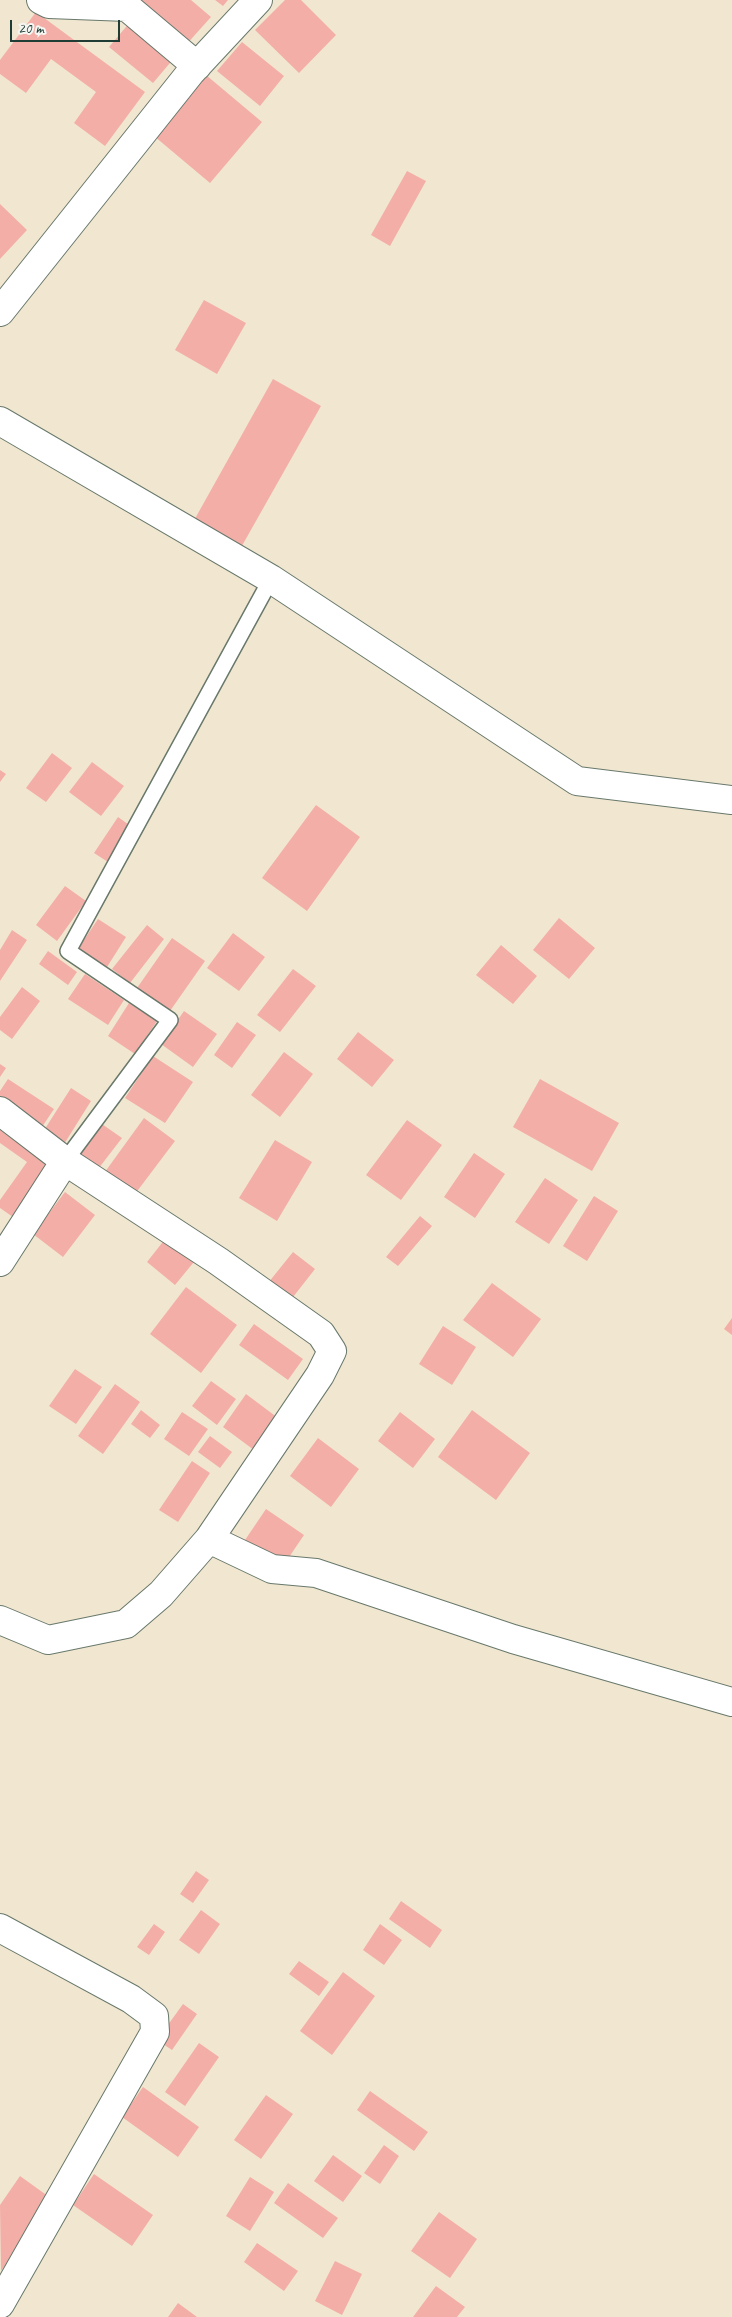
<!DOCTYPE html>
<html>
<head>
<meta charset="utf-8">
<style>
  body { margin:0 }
  #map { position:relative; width:732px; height:2317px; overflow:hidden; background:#f1e7d0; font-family:Caveat,sans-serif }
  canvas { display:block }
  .scale { position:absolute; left:10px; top:20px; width:110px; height:22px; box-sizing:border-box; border:2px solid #1f3d34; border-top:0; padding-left:6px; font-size:15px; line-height:18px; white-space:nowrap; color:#1f3d34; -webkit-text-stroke:4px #f6f6f2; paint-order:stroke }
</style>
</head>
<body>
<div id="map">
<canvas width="732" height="2317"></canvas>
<div class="scale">20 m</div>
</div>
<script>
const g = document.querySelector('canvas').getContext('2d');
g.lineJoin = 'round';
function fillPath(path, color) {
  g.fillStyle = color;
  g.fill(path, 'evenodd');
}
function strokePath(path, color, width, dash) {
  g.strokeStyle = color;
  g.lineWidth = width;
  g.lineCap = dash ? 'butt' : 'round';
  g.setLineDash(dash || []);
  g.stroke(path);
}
const building = new Path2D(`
  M140 0H191L211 17 185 46 137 4Z
  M215 0H228L223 6Z
  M285 0H301L336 35 299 73 255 30Z
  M36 12 145 92 105 146 74 123 96 92 51 59 26 93 0 74V60Z
  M131 21 175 57 153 83 109 47Z
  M242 42 284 76 260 106 217 71Z
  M206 75 262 122 210 183 154 136Z
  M407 171 426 181 390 246 371 235Z
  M0 204 27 230 0 259Z
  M204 300 246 323 217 374 175 350Z
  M273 379 321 406 239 551 192 524Z
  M52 753 72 768 46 802 26 788Z
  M92 762 124 786 101 816 69 792Z
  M0 770 6 774 0 782Z
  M316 805 360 837 307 911 262 878Z
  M118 817 132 827 108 862 94 853Z
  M65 886 86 901 57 941 36 925Z
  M559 918 595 948 569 979 533 950Z
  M98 919 126 937 107 967 78 949Z
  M147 925 164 939 130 983 112 969Z
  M12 930 27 940 0 981V950Z
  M233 933 265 957 239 991 207 968Z
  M172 938 205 961 170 1011 137 988Z
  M501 945 537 976 513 1004 476 975Z
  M48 951 77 972 68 985 39 964Z
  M293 969 316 986 280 1032 257 1015Z
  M85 974 124 1000 108 1025 68 999Z
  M22 987 40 1001 12 1039 0 1030V1017Z
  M129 1003 157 1021 135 1054 108 1036Z
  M184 1011 217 1034 193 1067 161 1044Z
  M237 1022 256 1035 232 1068 214 1055Z
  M358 1032 394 1060 372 1087 337 1059Z
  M284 1052 313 1074 280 1117 251 1095Z
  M153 1056 193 1082 165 1123 125 1098Z
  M0 1064 6 1068 0 1077Z
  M8 1079 54 1109 40 1130 0 1104V1091Z
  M540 1079 619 1123 592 1171 513 1127Z
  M71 1088 91 1101 61 1149 41 1135Z
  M144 1118 175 1141 132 1198 102 1176Z
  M407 1120 442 1145 401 1200 366 1175Z
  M99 1122 122 1138 95 1173 73 1157Z
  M0 1124 53 1161 13 1217 0 1208V1200L27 1162 0 1143Z
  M275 1140 312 1162 277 1221 239 1198Z
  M474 1153 505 1174 475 1218 444 1197Z
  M545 1178 578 1200 549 1244 515 1222Z
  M65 1192 95 1215 63 1257 33 1234Z
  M594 1196 618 1211 587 1261 563 1246Z
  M420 1216 432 1226 398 1266 386 1257Z
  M169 1234 198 1257 175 1285 147 1262Z
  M293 1252 315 1269 286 1306 264 1288Z
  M492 1283 541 1319 513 1357 463 1320Z
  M186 1287 237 1325 201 1373 150 1334Z
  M732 1318V1335L724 1329Z
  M254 1324 303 1359 288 1380 239 1345Z
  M443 1326 476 1347 452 1385 419 1364Z
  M75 1369 102 1387 76 1424 49 1406Z
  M211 1381 236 1399 217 1425 192 1406Z
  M115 1384 140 1402 103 1454 78 1436Z
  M246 1394 278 1418 254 1450 223 1427Z
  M141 1410 160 1425 150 1438 131 1424Z
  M472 1410 530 1453 496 1500 438 1457Z
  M182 1412 208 1429 189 1456 164 1439Z
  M400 1412 435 1439 413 1468 378 1441Z
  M210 1436 232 1452 220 1468 198 1452Z
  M318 1438 359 1469 331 1507 290 1476Z
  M192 1461 210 1473 178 1522 159 1510Z
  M266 1509 304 1535 283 1566 245 1540Z
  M196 1871 209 1880 193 1903 180 1894Z
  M401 1901 442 1930 430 1948 389 1919Z
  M201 1910 220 1924 199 1954 179 1940Z
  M154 1924 165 1932 149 1955 137 1947Z
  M380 1924 402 1940 384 1965 363 1950Z
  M299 1961 329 1982 319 1996 289 1974Z
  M343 1972 375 1996 332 2055 300 2031Z
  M183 2004 197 2014 172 2050 157 2040Z
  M199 2043 219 2057 185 2106 165 2092Z
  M143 2087 199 2127 178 2157 122 2117Z
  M370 2091 428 2132 414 2151 357 2110Z
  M266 2095 293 2114 261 2159 234 2140Z
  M384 2145 399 2156 380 2184 364 2173Z
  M333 2155 362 2176 343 2202 314 2181Z
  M94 2174 153 2215 132 2246 73 2205Z
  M20 2176 52 2199 1 2271 0 2205Z
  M250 2177 274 2192 250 2231 226 2216Z
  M288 2183 338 2218 323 2238 274 2203Z
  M439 2212 477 2239 450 2278 411 2251Z
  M257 2243 298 2271 284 2291 244 2262Z
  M335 2261 362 2274 342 2315 315 2301Z
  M436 2286 465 2307 457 2317H413Z
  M178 2303 197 2317H168Z`);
const lane = new Path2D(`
  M65 1161 170 1020 68 951 271 579`);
const street = new Path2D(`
  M41 0 49 4 127 7 197 66
  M0 312 191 72 258 0
  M0 421 271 579 577 781 732 800
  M0 1111 65 1161 218 1261 321 1334 332 1351 320 1375 209 1539 161 1594 126 1624 48 1640 0 1620
  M0 1262 65 1161
  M209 1539 272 1569 316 1573 513 1639 732 1702
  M0 1928 131 1999 154 2016 155 2032 0 2304`);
fillPath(building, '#f3aea8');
strokePath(lane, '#68786b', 18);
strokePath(street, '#68786b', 30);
strokePath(lane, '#fff', 15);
strokePath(street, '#fff', 28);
</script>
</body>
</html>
